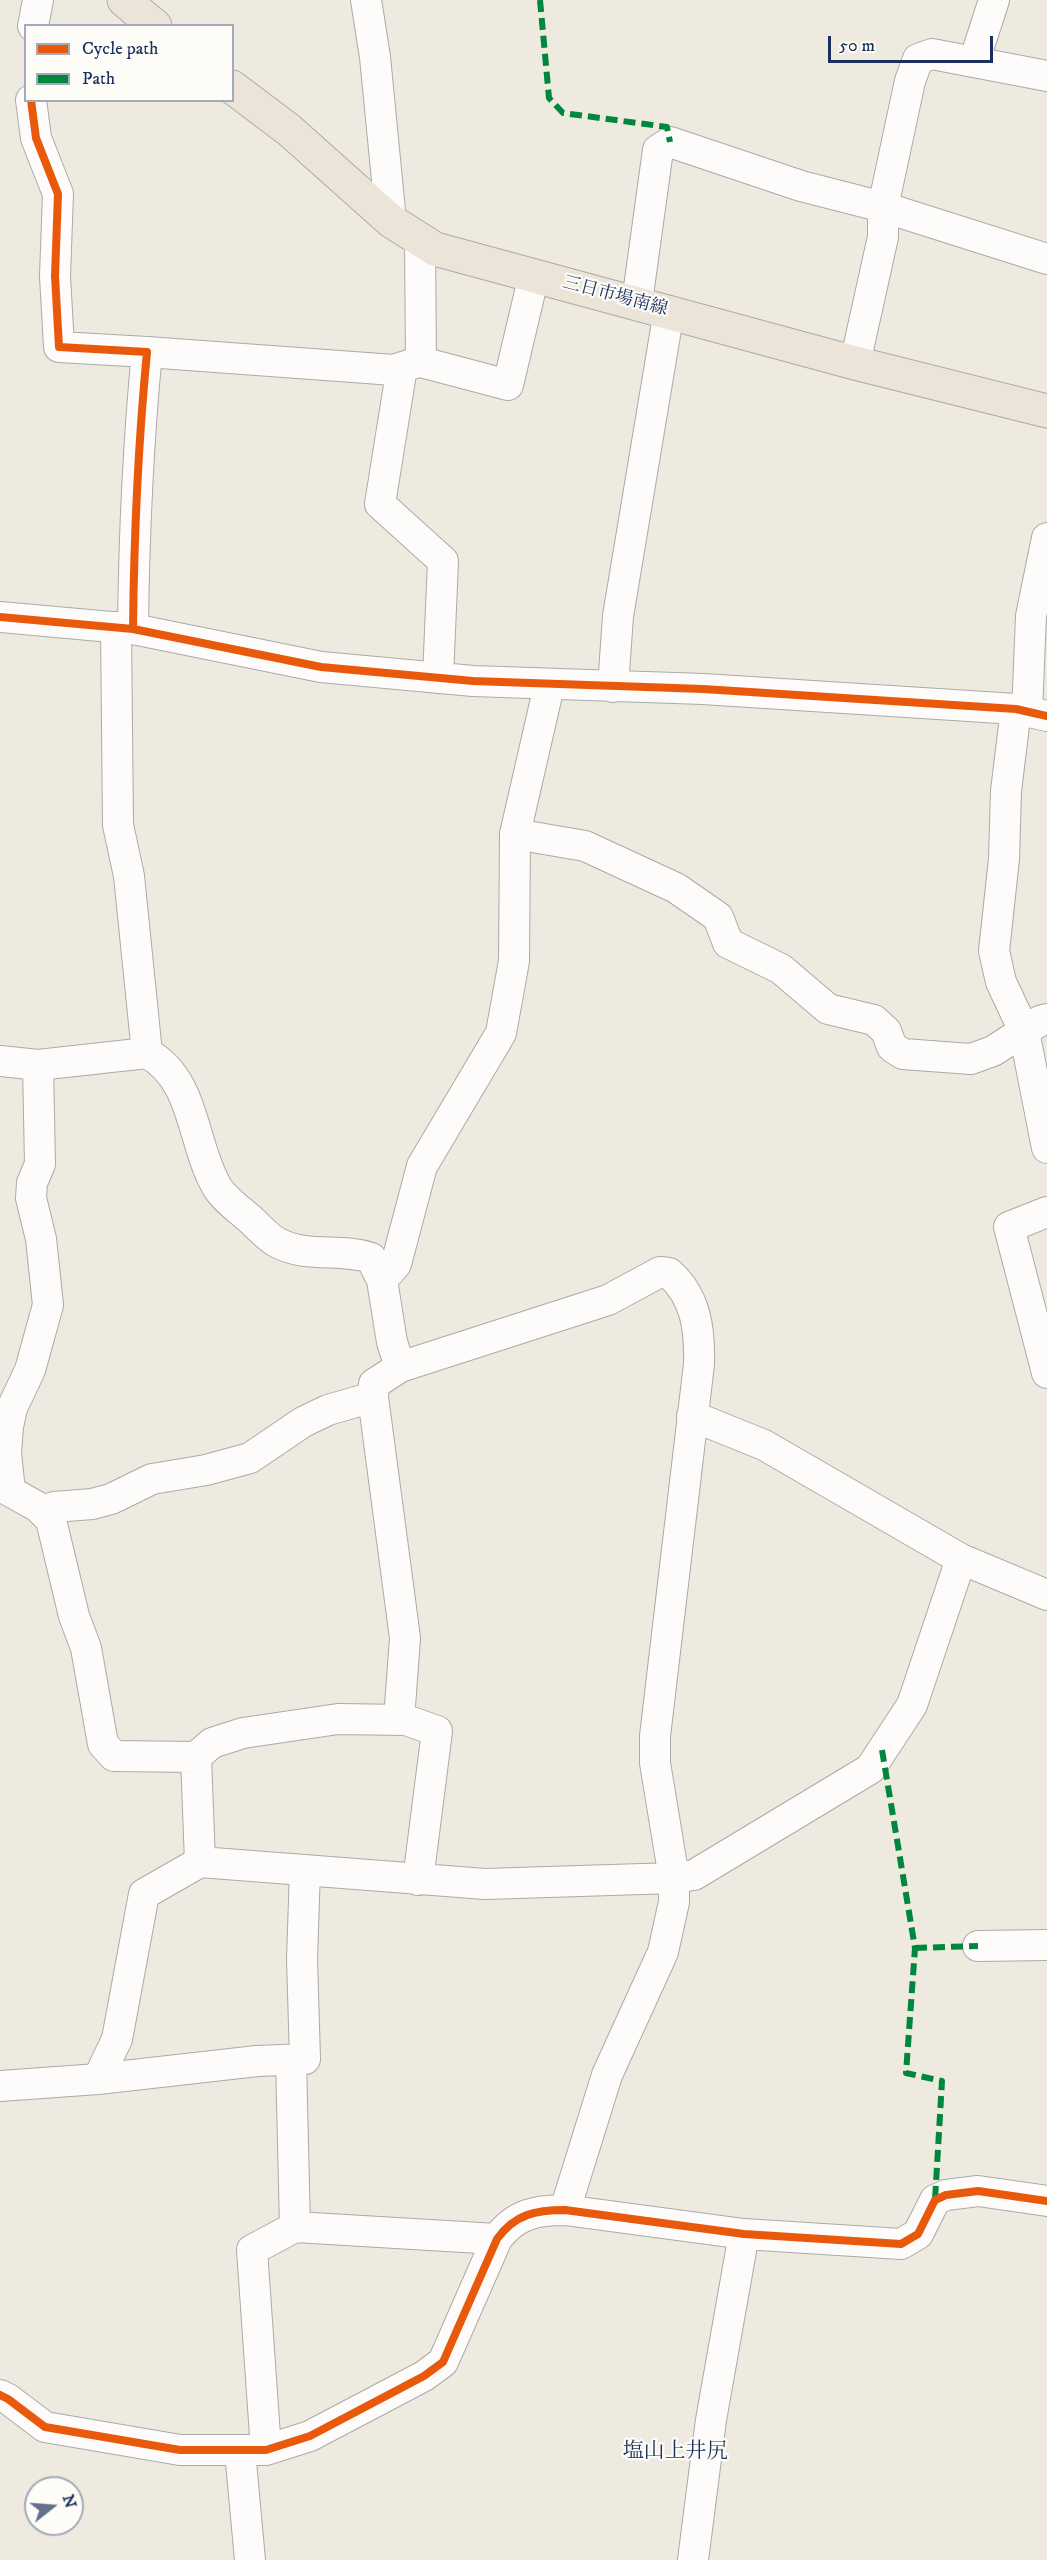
<!DOCTYPE html>
<html>
<head>
<meta charset="utf-8">
<style>
  body { margin:0 }
  #map { position:relative; width:1047px; height:2560px; overflow:hidden; background:#efeae0; font-family:"IM FELL DW Pica",serif }
  canvas { display:block }
  .legend { position:absolute; left:24px; top:24px; width:210px; height:78px; box-sizing:border-box; background:#fdfcf7; border:2px solid #a3aaba; margin:0; padding:8px 10px; list-style:none; font-size:18px; color:#1b2f5e }
  .legend li { display:flex; align-items:center; gap:12px; height:30px }
  .legend b { width:30px; border:2px solid #a3aaba }
  .north { position:absolute; left:24px; top:2476px; width:60px; height:60px; box-sizing:border-box; background:#fdfcf7; border:2px solid #a3aaba; border-radius:50%; rotate:73deg; font-size:16px; font-weight:700; line-height:24px; text-align:center; color:#1b2f5e }
  .north::after { content:''; display:block; margin:auto; width:21px; height:27px; background:#65708c; clip-path:polygon(50% 0,100% 100%,50% 72%,0 100%) }
  .scale { position:absolute; left:828px; top:36px; width:165px; height:27px; box-sizing:border-box; border:3px solid #1b2f5e; border-top:0; padding-left:8px; font-size:18px; line-height:21px; white-space:nowrap; color:#1b2f5e; -webkit-text-stroke:4px #fdfcf7; paint-order:stroke }
</style>
</head>
<body>
<div id="map">
<canvas width="1047" height="2560"></canvas>
<ul class="legend">
<li><b style="height:8px;background:#e8590c"></b>Cycle path</li>
<li><b style="height:8px;background:#00873e"></b>Path</li>
</ul>
<div class="north">N</div>
<div class="scale">50 m</div>
</div>
<script>
const g = document.querySelector('canvas').getContext('2d');
g.lineJoin = 'round';
function strokePath(path, color, width, dash) {
  g.strokeStyle = color;
  g.lineWidth = width;
  g.lineCap = dash ? 'butt' : 'round';
  g.setLineDash(dash || []);
  g.stroke(path);
}
function label(font, color, halo, rows, align = 'center') {
  g.font = font + ' "IM FELL DW Pica","Noto Serif JP",serif';
  g.lineWidth = 4.5;
  g.setLineDash([]);
  g.textBaseline = 'middle';
  g.strokeStyle = halo;
  g.fillStyle = color;
  for (const [text, x, y, turn = 0] of rows) {
    g.save();
    g.translate(x, y);
    g.rotate((+turn || 0) * Math.PI / 180);
    g.textAlign = isNaN(turn) ? turn : align;
    if (halo) g.strokeText(text, 0, 0);
    g.fillText(text, 0, 0);
    g.restore();
  }
}
const minor = new Path2D(`
  M366 0 375 57 391 221
  M33 26 38 0
  M974 62 994 0
  M31 100 36 138 58 194 55 276 59 347 147 352C138 445 134 536 133 629
  M420 239 421 362 508 385 534 275
  M637 302 658 150 670 142 801 186 883 207 1047 259
  M147 352 394 370 418 362
  M855 363 883 237V207L910 81 918 59 932 54 1047 76
  M402 367 380 504 443 561 438 678
  M0 617 133 629 321 667 473 681 703 689 1016 709 1047 716
  M116 627 118 825 129 876 147 1053
  M613 687 618 616 669 311
  M1016 709 1006 791 1004 859 994 951 1001 982 1024 1031 1040 1021 1047 1019
  M1027 712 1031 616 1047 538
  M515 834 585 846 676 888 718 917 728 943 781 969 828 1009 874 1020 886 1031 892 1047 903 1054 971 1059 993 1051 1024 1031 1047 1148
  M0 1061 38 1065 147 1053C196 1080 191 1142 217 1187 224 1199 240 1210 250 1219 259 1227 268 1238 278 1243 310 1259 338 1247 371 1258L382 1280 392 1342 400 1367
  M1047 1212 1009 1227 1047 1373
  M382 1280 396 1264 422 1166 501 1033 514 961 515 834 549 686
  M692 1416 764 1445 961 1559
  M0 1488H4L38 1507 51 1520 74 1616 86 1648 103 1744 114 1756 196 1757 212 1743 243 1733 338 1719 406 1720 437 1731 418 1880
  M10 1491 6 1453 8 1427 12 1408 30 1370 48 1305 41 1239 31 1198 32 1183 40 1164 38 1065
  M43 1512 54 1507 92 1504 111 1499 152 1479 206 1470 250 1458 303 1422 328 1410 373 1397
  M399 1720 405 1638 373 1397 374 1384 400 1367 608 1300 660 1272 669 1273C696 1297 700 1329 699 1364L655 1736V1763L674 1878V1902L663 1952 607 2075 565 2210
  M196 1757 200 1862
  M978 1946 1047 1945
  M291 2060 295 2227
  M98 2079 257 2061 305 2059 302 1959 305 1870
  M0 2086 98 2079 117 2039 144 1894 200 1862 485 1884 674 1878 694 1875 870 1769 912 1705 961 1559 1047 1595
  M0 2395 8 2399 45 2427 180 2450H266L310 2436 424 2376 443 2362 497 2239C515 2214 536 2210 565 2210L744 2234 901 2244 918 2234 935 2200 946 2195 978 2191 1047 2201
  M266 2450 252 2250 295 2227 497 2239
  M240 2451 250 2560
  M693 2560 711 2420 744 2234`);
const major = new Path2D(`
  M124 0 155 26
  M232 87 289 130 391 221 435 249 855 363 1047 411`);
const quiet = new Path2D(`
  M540 0 549 98 563 113 667 127 670 142
  M882 1750 915 1948 906 2073 942 2081 935 2200
  M915 1948 978 1946`);
const cycleway = new Path2D(`
  M31 100 36 138 58 194 55 276 59 347 147 352C138 445 134 536 133 629
  M0 617 133 629 321 667 473 681 703 689 1016 709 1047 716
  M0 2395 8 2399 45 2427 180 2450H266L310 2436 424 2376 443 2362 497 2239C515 2214 536 2210 565 2210L744 2234 901 2244 918 2234 935 2200 946 2195 978 2191 1047 2201`);
const streetNames = [
  ["三日市場南線",615,297,15]
];
const quarterNames = [
  ["塩山上井尻",675,2453]
];
strokePath(minor, '#aaa', 32);
strokePath(major, '#aaa', 35);
strokePath(minor, '#fdfcfa', 30);
strokePath(major, '#ece4d9', 33);
strokePath(quiet, '#00873e', 6, [12, 6]);
strokePath(cycleway, '#e8590c', 8);
label('18px', '#1b2f5e', '#fdfcf7', streetNames);
label('21px', '#1b2f5e', '#fdfcf7', quarterNames);
</script>
</body>
</html>
